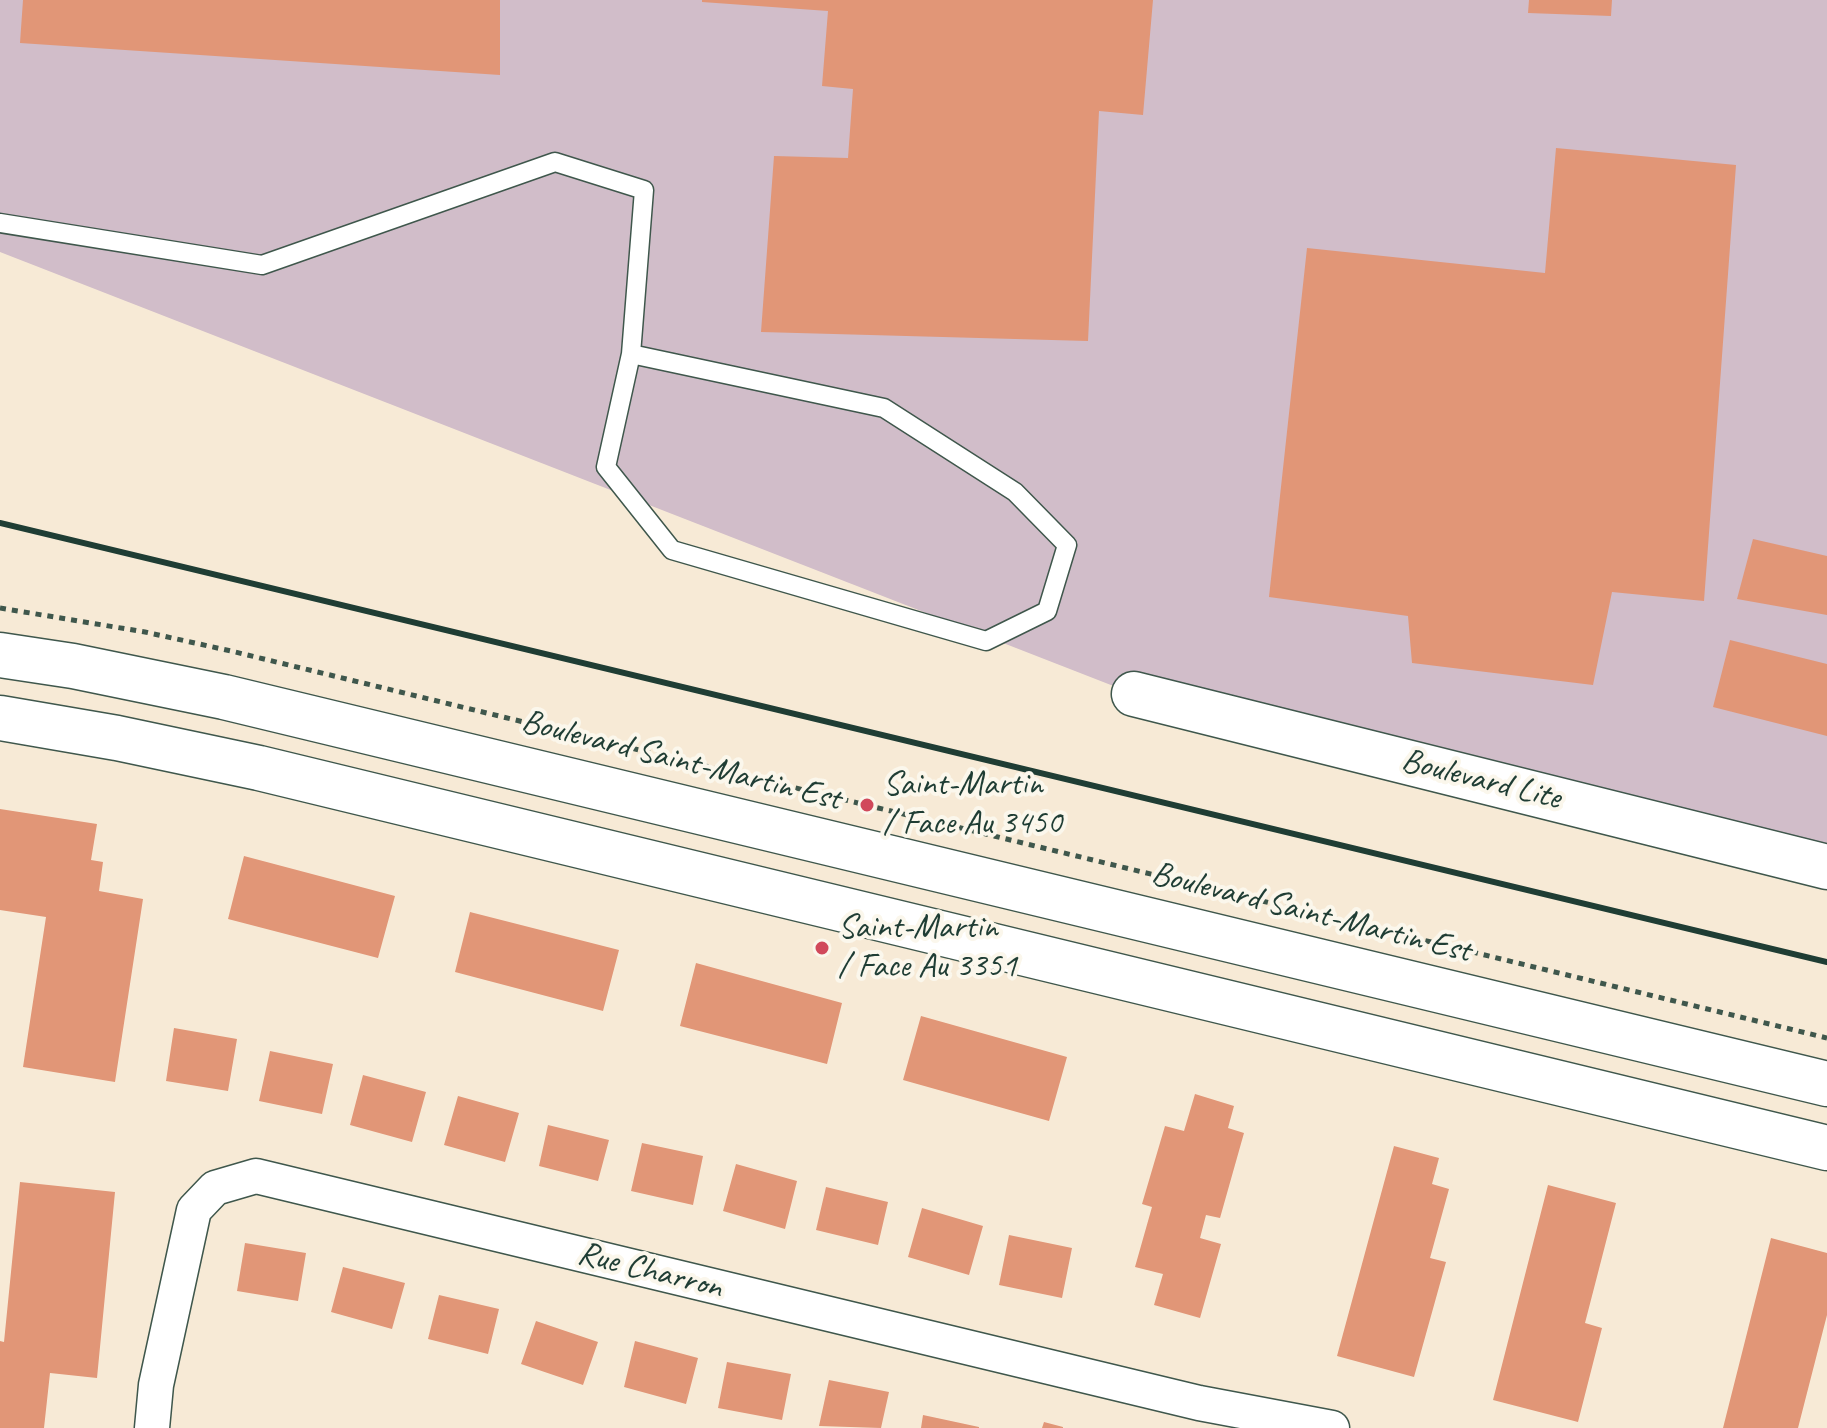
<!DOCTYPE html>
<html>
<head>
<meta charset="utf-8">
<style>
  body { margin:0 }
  canvas { display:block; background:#f7ead6 }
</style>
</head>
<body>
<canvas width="1827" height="1428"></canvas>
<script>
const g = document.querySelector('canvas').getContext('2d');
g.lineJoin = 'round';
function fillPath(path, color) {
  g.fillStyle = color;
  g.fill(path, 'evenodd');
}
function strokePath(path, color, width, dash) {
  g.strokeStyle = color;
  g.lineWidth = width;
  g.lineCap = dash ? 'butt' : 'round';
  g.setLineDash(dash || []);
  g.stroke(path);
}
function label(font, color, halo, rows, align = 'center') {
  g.font = font + ' Caveat,sans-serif';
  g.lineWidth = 8;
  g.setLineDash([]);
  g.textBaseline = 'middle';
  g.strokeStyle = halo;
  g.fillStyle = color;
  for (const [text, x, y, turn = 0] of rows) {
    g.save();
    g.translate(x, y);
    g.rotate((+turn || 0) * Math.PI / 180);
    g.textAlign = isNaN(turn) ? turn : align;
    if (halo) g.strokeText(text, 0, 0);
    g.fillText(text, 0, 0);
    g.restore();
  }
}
const industrial = new Path2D(`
  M0 0H1827V867L1134 694 0 252Z`);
const building = new Path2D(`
  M23 0H500V75L20 43Z
  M702 0H1153L1143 115 1099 111 1088 341 761 332 774 156 848 158 853 89 822 86 828 11 702 2Z
  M1529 0H1612L1611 16 1528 13Z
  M1556 148 1736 165 1704 601 1612 592 1593 685 1412 663 1408 616 1269 597 1307 248 1545 273Z
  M1753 539 1827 556V615L1737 599Z
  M1730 640 1827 664V736L1713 707Z
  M0 809 97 824 91 860 103 862 99 891 143 899 115 1082 23 1067 46 917 0 910Z
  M244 856 395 896 378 958 228 919Z
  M470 912 619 950 603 1011 455 972Z
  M696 963 842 1003 827 1064 680 1026Z
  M921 1016 1067 1057 1049 1121 903 1080Z
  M174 1028 237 1039 228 1091 166 1081Z
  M270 1051 333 1064 322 1114 259 1101Z
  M363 1075 426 1092 412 1142 350 1125Z
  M1195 1094 1234 1106 1228 1128 1244 1133 1220 1218 1206 1215 1200 1238 1221 1244 1200 1318 1154 1305 1163 1274 1135 1267 1152 1207 1142 1204 1165 1126 1184 1131Z
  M458 1096 519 1113 505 1162 444 1145Z
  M548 1125 609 1140 598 1181 539 1166Z
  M642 1143 703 1156 693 1205 631 1191Z
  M1394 1146 1439 1158 1432 1184 1449 1189 1430 1258 1446 1262 1414 1377 1337 1356Z
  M736 1164 797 1181 785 1229 723 1211Z
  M20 1182 115 1192 97 1378 50 1373 44 1428H0V1341L4 1342Z
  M1548 1185 1616 1203 1585 1323 1602 1328 1578 1422 1493 1400Z
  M826 1187 888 1202 878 1245 816 1230Z
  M922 1208 983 1226 969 1275 908 1257Z
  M1009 1235 1072 1248 1062 1298 999 1285Z
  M1771 1238 1827 1253V1315L1798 1428H1723Z
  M245 1243 306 1253 298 1301 237 1291Z
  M343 1267 405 1283 392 1329 331 1312Z
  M439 1295 499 1309 488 1354 428 1339Z
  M536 1321 598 1342 583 1385 521 1364Z
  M635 1341 698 1358 686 1404 624 1387Z
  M727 1362 791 1374 782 1420 718 1408Z
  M829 1380 889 1392 881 1428 819 1426Z
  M923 1415 979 1427V1428H921Z
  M1044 1422 1063 1427V1428H1042Z`);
const path = new Path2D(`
  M0 608 145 632 231 651 1827 1038`);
const service = new Path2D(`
  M0 223 262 265 555 162 644 190 631 354 606 467 672 550 986 641 1047 611 1067 545 1015 492 884 408 631 354`);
const minor = new Path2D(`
  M152 1428 156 1385 194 1210 215 1188 256 1176 1199 1403 1332 1428`);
const tertiary = new Path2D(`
  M1134 694 1827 867`);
const secondary = new Path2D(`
  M0 655 73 666 224 697 1827 1084
  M0 718 117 738 259 768 1827 1148`);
const rail = new Path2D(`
  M0 523 1827 962`);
const markers = [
  [867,805,8,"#d1495b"],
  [822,948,8,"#d1495b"]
];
const streetNames = [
  ["Boulevard Saint-Martin Est",681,761,14],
  ["Boulevard Lite",1481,780,14],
  ["Boulevard Saint-Martin Est",1311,913,14],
  ["Rue Charron",650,1271,14]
];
const poiNames = [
  ["Saint-Martin",883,785],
  ["/ Face Au 3450",883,824],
  ["Saint-Martin",838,928],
  ["/ Face Au 3351",838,967]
];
fillPath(industrial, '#d1bdc9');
fillPath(building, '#e19677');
strokePath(service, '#3f574c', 21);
strokePath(minor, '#3f574c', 37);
strokePath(tertiary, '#3f574c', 47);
strokePath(secondary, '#3f574c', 47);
strokePath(path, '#3f574c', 5, [6, 6]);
strokePath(service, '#fff', 18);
strokePath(minor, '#fff', 34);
strokePath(tertiary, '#fff', 44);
strokePath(secondary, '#fff', 44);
strokePath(rail, '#1f3d34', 6);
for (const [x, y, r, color] of markers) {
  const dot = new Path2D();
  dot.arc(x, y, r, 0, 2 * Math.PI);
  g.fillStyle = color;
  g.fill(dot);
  strokePath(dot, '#fbf7ec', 3);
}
label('34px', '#1f3d34', '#fbf7ec', streetNames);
label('34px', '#1f3d34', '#fbf7ec', poiNames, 'left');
</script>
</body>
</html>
